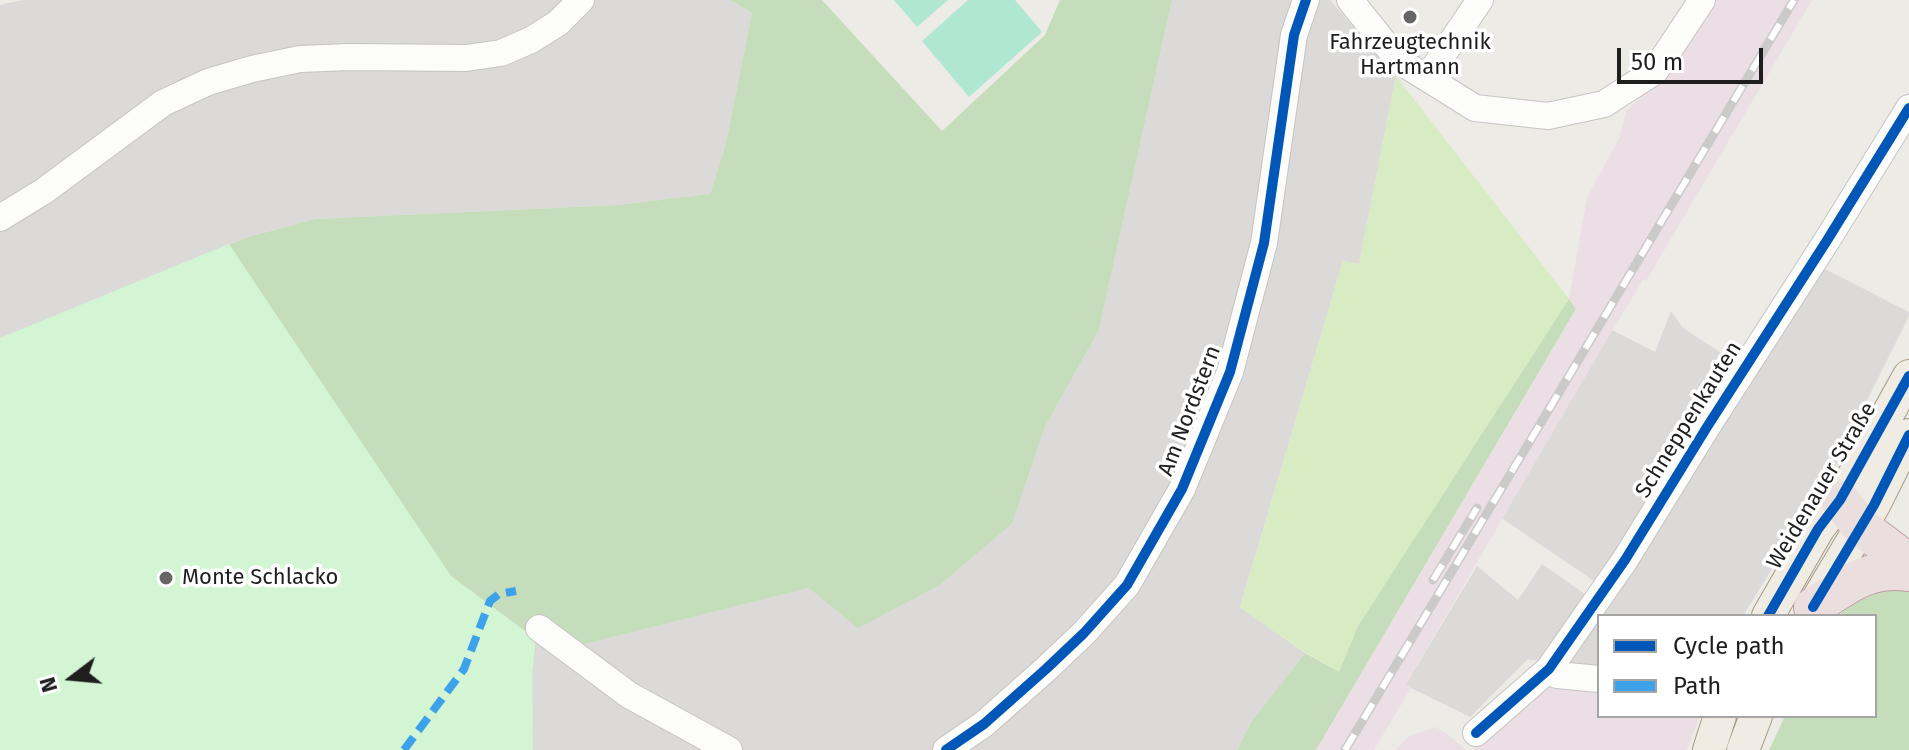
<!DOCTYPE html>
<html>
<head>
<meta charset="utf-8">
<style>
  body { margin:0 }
  #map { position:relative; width:1909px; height:750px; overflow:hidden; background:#edebe6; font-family:"Fira Sans",sans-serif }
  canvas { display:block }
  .legend { position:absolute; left:1597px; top:614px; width:280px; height:104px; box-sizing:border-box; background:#fff; border:2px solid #a5a5a5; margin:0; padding:10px 14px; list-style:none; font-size:24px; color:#1e1e1e }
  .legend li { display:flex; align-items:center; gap:16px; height:40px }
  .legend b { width:40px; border:2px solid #a5a5a5 }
  .north { position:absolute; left:32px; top:638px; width:80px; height:80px; -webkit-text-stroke:6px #fff; paint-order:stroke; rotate:254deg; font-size:22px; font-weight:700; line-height:32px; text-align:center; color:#1e1e1e }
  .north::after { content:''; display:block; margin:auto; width:28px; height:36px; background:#1e1e1e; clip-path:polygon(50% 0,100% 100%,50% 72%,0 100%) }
  .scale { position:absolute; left:1617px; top:48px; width:146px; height:36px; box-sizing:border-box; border:4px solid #1e1e1e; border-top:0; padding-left:10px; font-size:24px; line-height:28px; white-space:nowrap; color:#1e1e1e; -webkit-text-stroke:6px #fff; paint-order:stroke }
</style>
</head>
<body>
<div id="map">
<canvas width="1909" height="750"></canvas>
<ul class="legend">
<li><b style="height:10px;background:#0057b8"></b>Cycle path</li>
<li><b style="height:10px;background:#3da2ea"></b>Path</li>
</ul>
<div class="north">N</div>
<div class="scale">50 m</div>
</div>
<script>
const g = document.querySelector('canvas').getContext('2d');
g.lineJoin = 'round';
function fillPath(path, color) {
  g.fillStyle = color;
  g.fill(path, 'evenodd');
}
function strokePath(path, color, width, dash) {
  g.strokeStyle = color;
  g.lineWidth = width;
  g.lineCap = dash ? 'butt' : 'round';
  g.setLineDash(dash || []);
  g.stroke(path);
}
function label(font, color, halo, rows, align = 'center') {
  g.font = font + ' "Fira Sans",sans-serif';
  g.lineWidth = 7;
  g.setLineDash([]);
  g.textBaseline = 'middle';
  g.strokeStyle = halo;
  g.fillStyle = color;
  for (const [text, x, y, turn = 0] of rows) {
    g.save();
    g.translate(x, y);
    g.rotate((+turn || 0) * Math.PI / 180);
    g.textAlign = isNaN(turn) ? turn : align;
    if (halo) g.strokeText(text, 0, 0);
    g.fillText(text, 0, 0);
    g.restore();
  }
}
const residential = new Path2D(`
  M23 0H730L752 13 726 143 710 194 618 205 315 219 248 237 0 338V5Z
  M1172 0H1330L1396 76 1359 264 1343 261 1240 607 1305 653 1251 722 1237 750H533L532 676 536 639 577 646 809 588 940 585 1012 524 1045 427 1099 330Z
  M1823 268 1909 312V316L1861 412 1841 457 1743 616H1599V672L1528 659 1470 717 1411 688 1406 684 1477 566 1518 600 1542 564 1605 608 1613 594 1497 515 1612 330 1655 352 1671 311 1683 328 1755 375Z`);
const industrial = new Path2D(`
  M1714 0H1812L1646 281 1643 280 1613 329 1406 684 1411 688 1374 750H1316L1576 310 1569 299 1587 197 1620 137 1626 111 1667 74Z
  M1543 685 1599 689V716H1700L1687 750H1472L1501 730Z
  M1435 727 1445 732 1466 750H1395L1408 737Z`);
const grass = new Path2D(`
  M1396 76 1569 299 1358 626 1339 672 1305 652 1240 608 1343 261 1359 264Z`);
const forest = new Path2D(`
  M730 0H822L942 131 1045 35 1060 0H1172L1099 330 1045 427 1012 524 940 585 858 628 809 588 577 646 537 639 532 676 533 750 0 338 248 237 315 219 618 205 710 194 726 143 752 13Z
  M1569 299 1576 309 1316 750H1237L1251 722 1305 653 1339 672 1358 626Z
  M1909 584V750H1769L1785 716H1875V616H1839L1857 596Z`);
const park = new Path2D(`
  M229 244 451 576 536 639 532 676 533 750H0V338Z`);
const pitch = new Path2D(`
  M894 0H948L917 27Z
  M968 0H1015L1042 32 969 97 922 41Z`);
const minor = new Path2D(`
  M1350 0 1398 60 1475 108 1548 116 1604 104 1655 71 1702 0
  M1427 78 1480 0
  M0 218 44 191 163 103 208 82 252 69 300 59 349 57 466 58 501 53 531 40 558 23 581 0
  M539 628 629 695 729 750
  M1549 669 1557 675 1599 679
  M1476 733 1549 669 1625 560 1707 427 1826 242 1909 108
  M946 750 984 724 1046 669 1084 633 1127 585 1182 489 1230 372 1264 243 1294 35 1306 0`);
const major = new Path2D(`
  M1813 607 1874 505 1909 435
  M1768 616 1818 529 1840 500 1909 376
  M1709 750 1720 716
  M1743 750 1756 716`);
const highway = new Path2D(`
  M1840 500 1861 527 1909 563
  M1813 607C1846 586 1868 566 1909 572`);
const rail = new Path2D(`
  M1433 580 1477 508
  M1345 750 1794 0`);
const quiet = new Path2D(`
  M404 750 464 669 490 601 499 594 516 591`);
const cycleway = new Path2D(`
  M1813 607 1874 505 1909 435
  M1768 616 1818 529 1840 500 1909 376
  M1476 733 1549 669 1625 560 1707 427 1826 242 1909 108
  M946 750 984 724 1046 669 1084 633 1127 585 1182 489 1230 372 1264 243 1294 35 1306 0`);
const markers = [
  [1410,17,8,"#666664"],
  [166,578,8,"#666664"]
];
const poiNames = [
  ["Fahrzeugtechnik",1410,43],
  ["Hartmann",1410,68],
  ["Monte Schlacko",182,578,"left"]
];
const streetNames = [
  ["Am Nordstern",1190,411,-69],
  ["Schneppenkauten",1689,420,-58],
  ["Weidenauer Straße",1822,486,-59]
];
fillPath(residential, '#dcdad8');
fillPath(industrial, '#ebdfe5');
fillPath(grass, '#d7ecc3');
fillPath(forest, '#c5ddba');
fillPath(park, '#d3f5d4');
fillPath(pitch, '#afe7d2');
strokePath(minor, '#c5c4c2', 28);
strokePath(major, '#a39a82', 34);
strokePath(highway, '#c49ca5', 40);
strokePath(minor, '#fcfcfb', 26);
strokePath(major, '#f1ece3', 32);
strokePath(highway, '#eadedf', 38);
strokePath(rail, '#cacac9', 9);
strokePath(rail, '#fff', 6, [18]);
strokePath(quiet, '#3da2ea', 8, [16, 8]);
strokePath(cycleway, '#0057b8', 10);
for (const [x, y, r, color] of markers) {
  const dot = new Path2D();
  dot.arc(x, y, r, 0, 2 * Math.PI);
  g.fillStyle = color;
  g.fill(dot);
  strokePath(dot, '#fff', 3);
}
label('22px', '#1e1e1e', '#fff', poiNames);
label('22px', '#1e1e1e', '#fff', streetNames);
</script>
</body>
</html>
